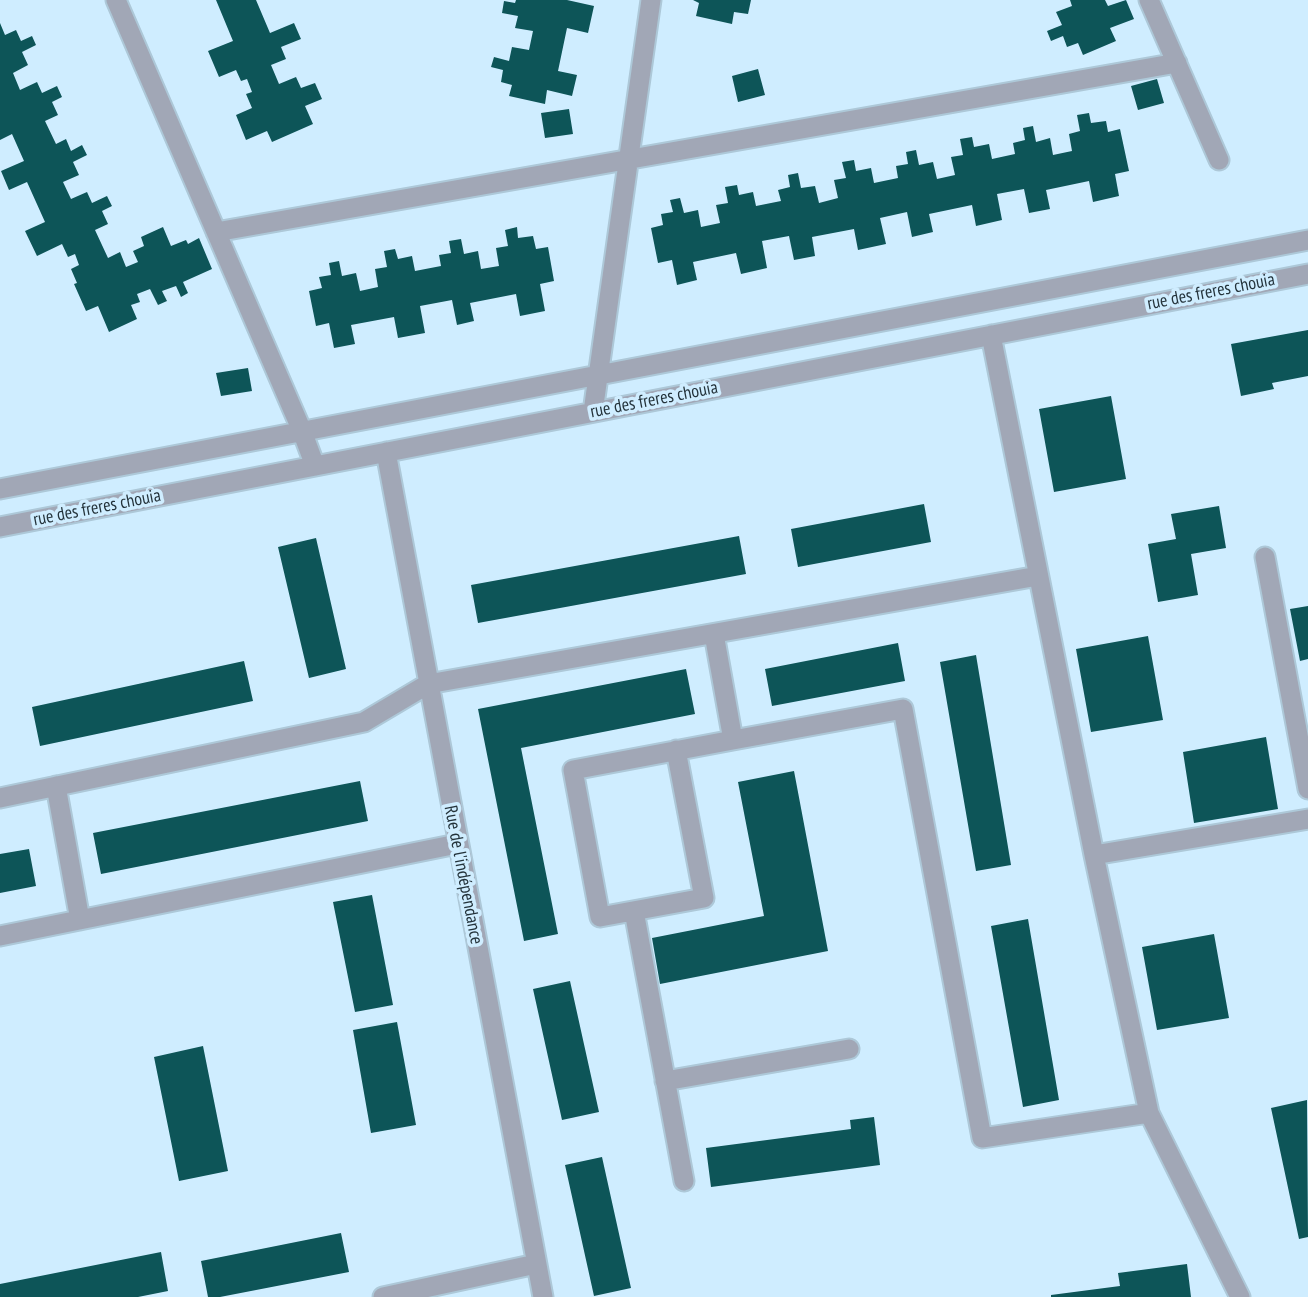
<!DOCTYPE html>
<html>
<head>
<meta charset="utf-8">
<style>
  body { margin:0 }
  canvas { display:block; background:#cfedff }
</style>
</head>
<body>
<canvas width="1308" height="1297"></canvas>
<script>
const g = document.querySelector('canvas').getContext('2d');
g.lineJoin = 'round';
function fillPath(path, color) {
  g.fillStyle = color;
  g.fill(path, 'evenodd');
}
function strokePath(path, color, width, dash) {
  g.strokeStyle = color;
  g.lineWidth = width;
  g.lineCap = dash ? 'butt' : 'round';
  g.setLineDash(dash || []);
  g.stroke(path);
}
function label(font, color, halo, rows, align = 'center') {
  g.font = font + ' "PT Sans Narrow",sans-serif';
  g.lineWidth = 7;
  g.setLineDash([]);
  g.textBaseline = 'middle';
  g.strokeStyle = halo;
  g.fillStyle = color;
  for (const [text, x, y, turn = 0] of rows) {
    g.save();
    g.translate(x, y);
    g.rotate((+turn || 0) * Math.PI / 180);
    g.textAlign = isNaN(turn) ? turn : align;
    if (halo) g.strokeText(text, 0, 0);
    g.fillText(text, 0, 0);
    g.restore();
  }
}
const building = new Path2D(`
  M216 0H256L270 33 294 23 301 39 281 47 286 59 271 65 279 84 296 77 301 88 315 83 322 99 305 106 313 124 272 142 267 131 246 140 236 115 252 108 246 94 252 92 247 79 241 81 236 70 219 77 208 51 233 41Z
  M516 0H567L594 6 588 33 567 28 558 71 577 75 572 96 547 90 545 104 509 96 512 85 501 82 503 70 491 67 494 57 509 61 512 47 529 50 533 31 515 28 518 16 502 13 504 1 515 3Z
  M693 0H751L748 14 734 12 732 24 696 16 699 3Z
  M1070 0H1105L1108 6 1126 0 1134 19 1110 28 1116 41 1083 55 1078 43 1067 47 1063 36 1051 41 1047 31 1062 25 1056 12 1072 6Z
  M0 23 5 35 16 30 21 41 32 36 36 45 22 52 28 65 13 73 20 90 37 82 42 93 57 86 62 97 52 102 58 115 45 121 56 144 66 139 71 151 82 145 87 155 73 162 79 175 63 182 71 199 87 192 92 203 107 196 112 206 102 211 108 224 95 230 108 258 120 252 126 267 138 262 133 251 144 246 141 237 163 227 171 246 186 240 188 244 199 238 212 269 183 282 188 293 181 297 176 286 162 291 167 301 158 305 150 289 137 294 140 302 131 305 137 319 109 332 98 306 86 311 74 284 77 283 71 269 79 265 75 254 68 257 62 244 37 256 25 231 45 222 27 182 9 190 1 171 24 161 12 134 0 140Z
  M758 69 765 95 738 102 732 76Z
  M1157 79 1164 103 1138 110 1131 86Z
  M569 109 573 134 545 138 541 113Z
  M1089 113 1091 123 1106 121 1108 132 1120 129 1129 171 1115 174 1119 196 1093 202 1089 181 1046 190 1050 209 1029 213 1024 189 997 194 1002 220 976 226 972 205 929 214 933 232 912 237 907 212 880 218 886 244 858 250 854 229 812 237 815 256 794 260 789 236 762 241 767 268 741 274 736 253 693 262 697 280 677 285 672 260 658 263 651 228 663 225 661 214 673 212 670 200 680 198 684 213 698 210 701 227 720 223 716 205 728 203 725 187 737 185 739 195 753 192 756 206 781 201 778 190 790 187 788 175 798 173 801 188 815 186 819 203 838 198 834 180 846 178 842 162 854 160 856 171 871 168 874 183 898 178 896 166 908 164 906 152 916 150 919 165 933 162 937 179 955 175 951 157 963 155 960 139 972 137 974 147 989 144 992 159 1015 154 1013 143 1025 140 1023 128 1033 126 1036 142 1050 138 1053 155 1072 151 1069 134 1080 131 1077 115Z
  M517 227 518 238 533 236 536 249 548 247 554 281 540 284 545 311 520 316 516 294 470 303 474 321 457 325 452 300 420 306 425 333 398 338 394 317 351 325 355 344 334 348 329 323 316 326 309 291 322 288 319 277 331 275 329 263 339 261 342 276 356 273 360 291 378 287 375 269 387 267 384 251 395 249 398 259 412 256 415 271 441 266 439 255 451 253 449 241 461 239 464 254 478 251 481 269 499 266 496 248 508 246 505 230Z
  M1308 330V376L1272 383 1274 389 1241 396 1231 344Z
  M248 368 252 391 221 396 216 373Z
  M1111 396 1126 479 1054 492 1039 409Z
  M924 504 931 542 798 567 791 529Z
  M1219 506 1226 548 1191 554 1198 595 1158 602 1148 544 1176 539 1171 514Z
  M739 536 746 574 478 623 471 585Z
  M316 538 346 669 309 678 278 547Z
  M1308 606V659L1300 661 1290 609Z
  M1148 636 1163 720 1091 732 1076 649Z
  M898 643 905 681 772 706 765 669Z
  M976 655 1011 865 976 871 940 662Z
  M244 661 253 701 40 746 32 707Z
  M686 669 695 714 521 748 558 934 524 941 478 709Z
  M1266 737 1278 809 1194 823 1183 752Z
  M794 771 828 951 660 984 652 938 764 916 738 782Z
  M360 781 368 821 101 874 93 833Z
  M29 849 36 886 0 893V854Z
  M372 895 393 1005 355 1012 333 902Z
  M1028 919 1059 1100 1023 1107 991 926Z
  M1214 934 1229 1018 1157 1030 1142 947Z
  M570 981 599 1112 562 1120 533 989Z
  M397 1022 416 1125 371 1133 353 1030Z
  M203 1046 228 1171 179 1181 154 1057Z
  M1307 1100 1308 1237 1299 1239 1271 1108Z
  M874 1117 880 1165 711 1187 706 1148 851 1129 850 1120Z
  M602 1157 631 1288 594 1296 565 1165Z
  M341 1233 349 1272 220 1297H208L201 1261Z
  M161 1252 168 1291 138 1297H0V1284Z
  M1187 1264 1191 1297H1051V1295L1120 1286 1118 1273Z`);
const minor = new Path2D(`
  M116 0 302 431 315 466
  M1149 0 1219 160
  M216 232 1177 63
  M991 335 1094 855 1149 1113 1240 1297
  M593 412 651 0
  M386 452 543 1297
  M0 489 1308 240
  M0 527 1308 274
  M1265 557 1308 789
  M714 634 733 740 903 709 982 1138 1149 1113
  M676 750 704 898 600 917 573 770 733 740
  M56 786 80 920
  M0 798 364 722 428 684 1038 576
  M1094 855 1308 819
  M634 911 684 1181
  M0 936 457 844
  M665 1081 849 1049
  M383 1297 536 1264`);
const streetNames = [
  ["rue des freres chouia",1211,292,-11],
  ["rue des freres chouia",654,400,-11],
  ["rue des freres chouia",97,508,-11],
  ["Rue de l'indépendance",463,875,79]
];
fillPath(building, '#0d5558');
strokePath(minor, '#adc8d8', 23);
strokePath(minor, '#a1a7b6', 19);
label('18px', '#24333b', '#cfedff', streetNames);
</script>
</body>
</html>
